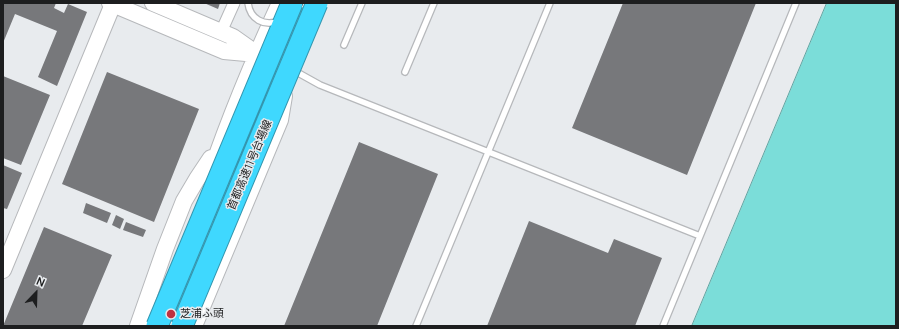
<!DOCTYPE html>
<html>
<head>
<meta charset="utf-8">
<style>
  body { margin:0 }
  #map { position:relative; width:899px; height:329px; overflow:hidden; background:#e8ebee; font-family:Manrope,sans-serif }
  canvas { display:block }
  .frame { position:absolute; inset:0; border:4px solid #1d1e1f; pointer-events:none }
  .north { position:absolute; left:16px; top:273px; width:40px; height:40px; -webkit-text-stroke:3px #e8ebee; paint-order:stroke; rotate:23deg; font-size:11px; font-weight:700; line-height:16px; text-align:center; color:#1d1e1f }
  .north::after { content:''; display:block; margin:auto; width:14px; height:18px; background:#1d1e1f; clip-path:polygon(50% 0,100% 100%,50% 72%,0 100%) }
</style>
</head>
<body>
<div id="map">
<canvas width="899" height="329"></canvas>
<div class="frame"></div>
<div class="north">N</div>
</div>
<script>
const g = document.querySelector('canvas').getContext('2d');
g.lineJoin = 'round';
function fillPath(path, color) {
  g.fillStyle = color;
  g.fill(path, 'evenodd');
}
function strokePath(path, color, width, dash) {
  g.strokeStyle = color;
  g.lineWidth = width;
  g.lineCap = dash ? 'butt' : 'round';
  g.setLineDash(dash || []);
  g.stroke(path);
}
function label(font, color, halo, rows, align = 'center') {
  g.font = font + ' Manrope,"Noto Sans JP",sans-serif';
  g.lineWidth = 3;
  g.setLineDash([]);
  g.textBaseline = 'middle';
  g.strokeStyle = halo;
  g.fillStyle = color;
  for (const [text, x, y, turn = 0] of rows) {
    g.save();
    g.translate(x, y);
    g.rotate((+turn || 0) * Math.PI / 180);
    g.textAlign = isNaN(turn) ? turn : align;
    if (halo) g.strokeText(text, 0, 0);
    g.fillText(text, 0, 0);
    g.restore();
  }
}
const water = new Path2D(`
  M827 3H896V326H692Z`);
const building = new Path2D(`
  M3 3H56L54 8 64 13 68 4 87 12 57 86 38 77 57 31 15 14 3 43Z
  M204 3H220L218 9Z
  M623 3H756L687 175 572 128Z
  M107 72 199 109 154 222 62 184Z
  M3 76 50 95 21 165 3 158Z
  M359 142 438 174 377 326H284Z
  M3 165 22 173 7 209 3 208Z
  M86 203 111 213 107 223 83 213Z
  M116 215 124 219 120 229 112 225Z
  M529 221 608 253 614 239 662 258 635 326H487Z
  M126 222 146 230 143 237 123 230Z
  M44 227 112 255 82 326H3Z`);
const lane = new Path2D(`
  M344 45 362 3
  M293 70 320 85 700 236
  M405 72 434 3
  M416 326 550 3
  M663 326 796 3`);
const street = new Path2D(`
  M221 32 234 3`);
const secondary = new Path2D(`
  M110 3 224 51 257 54
  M153 3 233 37 257 54 288 67
  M210 175C230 117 254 59 280 3
  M3 270 113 4
  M138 326 165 249 184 201 197 179 211 158
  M194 326 280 120 284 96`);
const tram = new Path2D(`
  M161 326 292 3
  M172 326 303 3`);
const laneBridge = new Path2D(`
  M248 3C250 19 264 27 279 21`);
const highwayBridge = new Path2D(`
  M157 326 292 3
  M182 326 317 3`);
const markers = [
  [171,314,5,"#c0303f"]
];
const streetNames = [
  ["首都高速11号台場線",250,165,-67]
];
const poiNames = [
  ["芝浦ふ頭",180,314]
];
fillPath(water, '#7bddd9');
strokePath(water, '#5fa4a1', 1);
fillPath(building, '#77787b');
strokePath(lane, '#b6b8bb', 8);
strokePath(street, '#b6b8bb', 13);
strokePath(secondary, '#b6b8bb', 18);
strokePath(lane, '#fff', 5.5);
strokePath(street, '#fff', 11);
strokePath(secondary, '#fff', 16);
strokePath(tram, '#3e3f41', 1);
strokePath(laneBridge, '#b6b8bb', 8, []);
strokePath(highwayBridge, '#3397b0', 23, []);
strokePath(laneBridge, '#fff', 5.5);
strokePath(highwayBridge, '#3fd8fe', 21);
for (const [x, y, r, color] of markers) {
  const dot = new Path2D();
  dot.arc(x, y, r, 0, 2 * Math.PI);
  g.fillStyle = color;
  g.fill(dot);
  strokePath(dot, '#e8ebee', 1.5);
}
label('11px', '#1d1e1f', '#e8ebee', streetNames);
label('11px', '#1d1e1f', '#e8ebee', poiNames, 'left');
</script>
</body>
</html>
